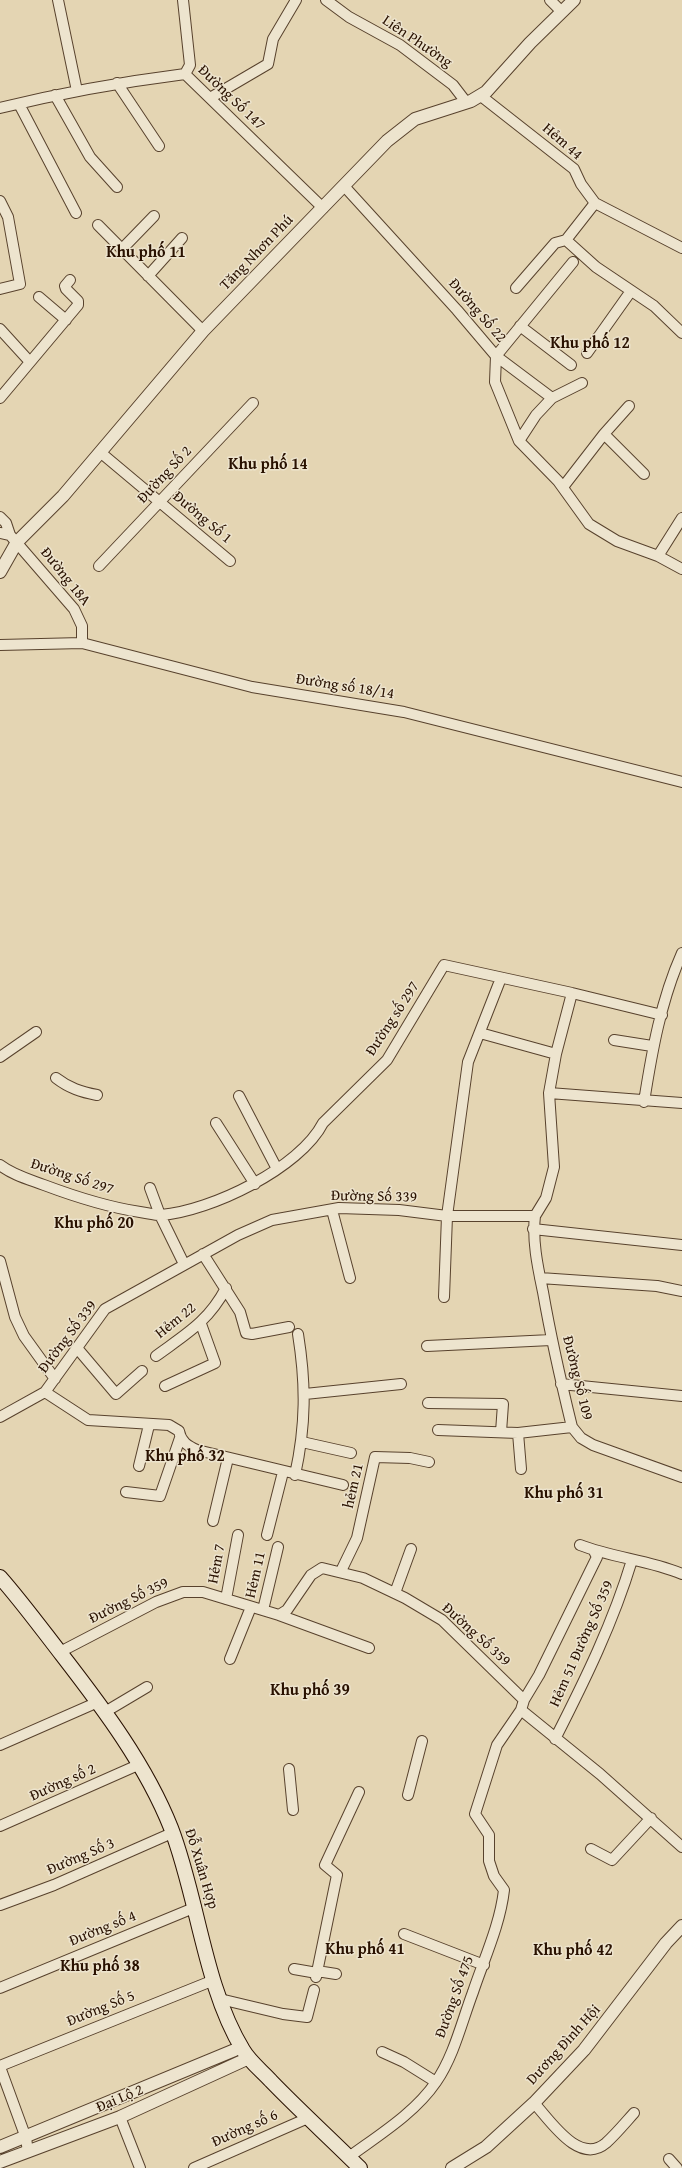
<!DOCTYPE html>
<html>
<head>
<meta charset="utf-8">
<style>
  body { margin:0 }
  canvas { display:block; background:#e4d5b3 }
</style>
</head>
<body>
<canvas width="682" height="2168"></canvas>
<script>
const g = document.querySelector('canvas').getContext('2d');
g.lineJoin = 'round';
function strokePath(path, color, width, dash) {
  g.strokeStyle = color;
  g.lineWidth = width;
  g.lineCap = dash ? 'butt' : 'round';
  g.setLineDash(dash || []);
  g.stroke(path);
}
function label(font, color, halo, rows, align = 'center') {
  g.font = font + ' "Gentium Book Plus",serif';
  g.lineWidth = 3;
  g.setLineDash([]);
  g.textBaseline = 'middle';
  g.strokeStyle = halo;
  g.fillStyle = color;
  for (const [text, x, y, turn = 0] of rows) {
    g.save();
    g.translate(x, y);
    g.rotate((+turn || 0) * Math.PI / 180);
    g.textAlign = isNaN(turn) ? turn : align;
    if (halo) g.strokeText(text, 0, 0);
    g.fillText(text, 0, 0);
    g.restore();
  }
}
const minor = new Path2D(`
  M58 0 77 91
  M183 0 190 65 185 74
  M326 0 349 17 400 45 453 85 466 102
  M550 0 562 12
  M185 74 323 208
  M117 83 159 146
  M55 95 90 157 117 187
  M481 96 574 169 581 184 595 203 682 248
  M210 98 268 64 273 39 296 0
  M19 104 76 213
  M0 108C61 93 122 82 185 74
  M344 186 457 310 496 356 495 382 519 441 558 481 589 524 617 541 658 556 682 569
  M0 201 8 217 20 284 0 289
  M595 203 566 240 596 267 654 306 682 333
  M98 225 203 331
  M122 249 154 216
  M148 276 182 238
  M516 288 555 243 566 240
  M39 297 66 320
  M520 326 571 365
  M0 329 30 362
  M587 353 631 291
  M0 398 78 305V301L66 289 65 286 70 280
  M552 398 496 356 573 262
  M604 434 629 406
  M519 441 536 415 552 398 582 383
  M100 452 230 561
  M563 487 604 434 644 474
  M0 517 6 523 10 535 74 609 82 626V643
  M0 533 10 535
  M658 556 682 518
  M99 566 253 403
  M0 645 82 643 252 687 404 712 682 782
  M480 1033 556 1054
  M614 1040 652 1046
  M0 1057 36 1032
  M56 1078C69 1088 81 1092 97 1095
  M549 1093 556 1054 572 993
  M239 1096 277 1169
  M644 1102C652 1051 661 1000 682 953
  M216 1123 255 1184
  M0 1165C13 1175 28 1179 44 1185 76 1197 107 1207 140 1212 147 1213 155 1215 161 1215 211 1211 300 1168 323 1123L387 1060 444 965 572 993 662 1015
  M150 1188 160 1215 184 1264
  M332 1210 350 1278
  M535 1216C532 1241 538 1268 543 1292 551 1338 561 1382 572 1427L581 1438 593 1445 682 1477
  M533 1229 682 1245
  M203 1254 240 1312 246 1333 252 1334 289 1327
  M0 1261 15 1317 24 1336 55 1379
  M540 1278 657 1286 682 1291
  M444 1297 447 1216 468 1062 501 978
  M427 1346 551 1340
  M77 1348 116 1394 142 1371
  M156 1356C186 1334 208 1322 226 1288
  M561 1384 682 1396
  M165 1386 215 1363 201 1324
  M45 1392 88 1420 169 1425 179 1431C181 1442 188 1446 197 1450L343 1485
  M305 1394 401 1384
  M428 1403 503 1404 501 1432
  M0 1417 45 1392 105 1309 238 1235 272 1220 339 1208 399 1210 447 1216H535L546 1198 554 1167 549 1093 682 1103
  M438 1430 518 1433 572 1427
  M518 1433 521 1469
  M302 1442 351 1453
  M139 1466 149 1425
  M295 1475C306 1425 306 1384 298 1334
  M126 1492 160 1496 180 1438
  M213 1521 228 1458
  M267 1535 283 1472
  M580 1545C613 1558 650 1560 682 1574
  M594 1551 597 1557 539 1675 524 1700 521 1710 600 1774 682 1847
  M341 1571 357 1538 375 1457 410 1458 429 1462
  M395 1593 411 1549
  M226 1599 238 1535
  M263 1610 278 1547
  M279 1615 369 1648
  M60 1652 156 1602 183 1592H203L279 1615 287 1610 311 1575 322 1568 363 1578 405 1598 442 1620 524 1700
  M230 1659 251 1607
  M105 1712 147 1687
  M555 1739C585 1680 613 1623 632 1560
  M0 1745 98 1702
  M289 1769 293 1810
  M408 1795 422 1741
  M0 1826 138 1765
  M591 1849 612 1860 651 1818
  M0 1905 54 1885 172 1833
  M404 1934 484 1965
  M294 1969 317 1973
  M317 1971 336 1974
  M316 1977 337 1875 325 1865 359 1792
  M0 1988 196 1907
  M220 1999 283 2014 307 2017 314 1990
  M382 2052 404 2062 436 2082
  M0 2066 214 1980
  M0 2067 26 2138 28 2152
  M534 2103C550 2120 579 2166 606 2143 616 2134 625 2123 634 2113
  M120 2117 140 2168
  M349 2157C379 2135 415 2113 436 2082 454 2056 462 2021 473 1992 484 1959 500 1925 504 1890L494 1876 489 1861V1835L475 1814 497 1745 521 1710
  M669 2159 677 2168
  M194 2168 308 2118`);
const tertiary = new Path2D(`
  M0 572 17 542 63 496 203 331 387 141 415 119 471 101 486 92 530 43 574 0
  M0 2147 242 2047
  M0 2162 120 2117 249 2058
  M452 2168 486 2147 534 2103 584 2050 666 1943 682 1926`);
const secondary = new Path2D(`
  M0 1577C22 1602 41 1628 62 1655 103 1708 146 1765 171 1828 198 1898 204 1986 243 2050 250 2062 262 2071 271 2081 300 2111 331 2139 360 2168`);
const streetNames = [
  ["Liên Phường",417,42,34],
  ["Đường Số 147",231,98,44],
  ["Hẻm 44",562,142,41],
  ["Tăng Nhơn Phú",257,253,-46],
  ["Đường Số 22",477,311,49],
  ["Đường Số 2",165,475,-47],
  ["Đường Số 1",202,518,40],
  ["Đường 18A",65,577,51],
  ["Đường số 18/14",345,687,9],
  ["Đường số 297",393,1019,-57],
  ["Đường Số 297",72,1177,18],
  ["Đường Số 339",374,1197,1],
  ["Hẻm 22",176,1321,-39],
  ["Đường Số 339",68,1337,-53],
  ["Đường Số 109",577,1378,76],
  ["hẻm 21",354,1486,-77],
  ["Hẻm 7",217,1564,-79],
  ["Hẻm 11",256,1575,-77],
  ["Đường Số 359",129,1601,-26],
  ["Đường Số 359",476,1635,42],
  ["Hẻm 51 Đường Số 359",582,1644,-66],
  ["Đường số 2",63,1783,-24],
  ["Đường Số 3",81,1857,-23],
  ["Đỗ Xuân Hợp",201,1869,73],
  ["Đường số 4",103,1929,-22],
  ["Đường Số 475",455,1997,-70],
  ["Đường Số 5",101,2009,-22],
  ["Dương Đình Hội",564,2045,-48],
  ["Đại Lộ 2",120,2099,-23],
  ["Đường số 6",245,2129,-24]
];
const neighbourhoodNames = [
  ["Khu phố 11",146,253],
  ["Khu phố 12",590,344],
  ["Khu phố 14",268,465],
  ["Khu phố 20",94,1224],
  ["Khu phố 32",185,1457],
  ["Khu phố 31",564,1494],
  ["Khu phố 39",310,1691],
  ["Khu phố 41",365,1950],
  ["Khu phố 42",573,1951],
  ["Khu phố 38",100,1967]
];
strokePath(minor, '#58422d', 12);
strokePath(tertiary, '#58422d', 14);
strokePath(secondary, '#291100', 16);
strokePath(minor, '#ede4ce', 10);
strokePath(tertiary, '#ede4ce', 12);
strokePath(secondary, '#ede4ce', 14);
label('15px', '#291100', '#ede4ce', streetNames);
label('bold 16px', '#291100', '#ede4ce', neighbourhoodNames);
</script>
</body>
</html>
